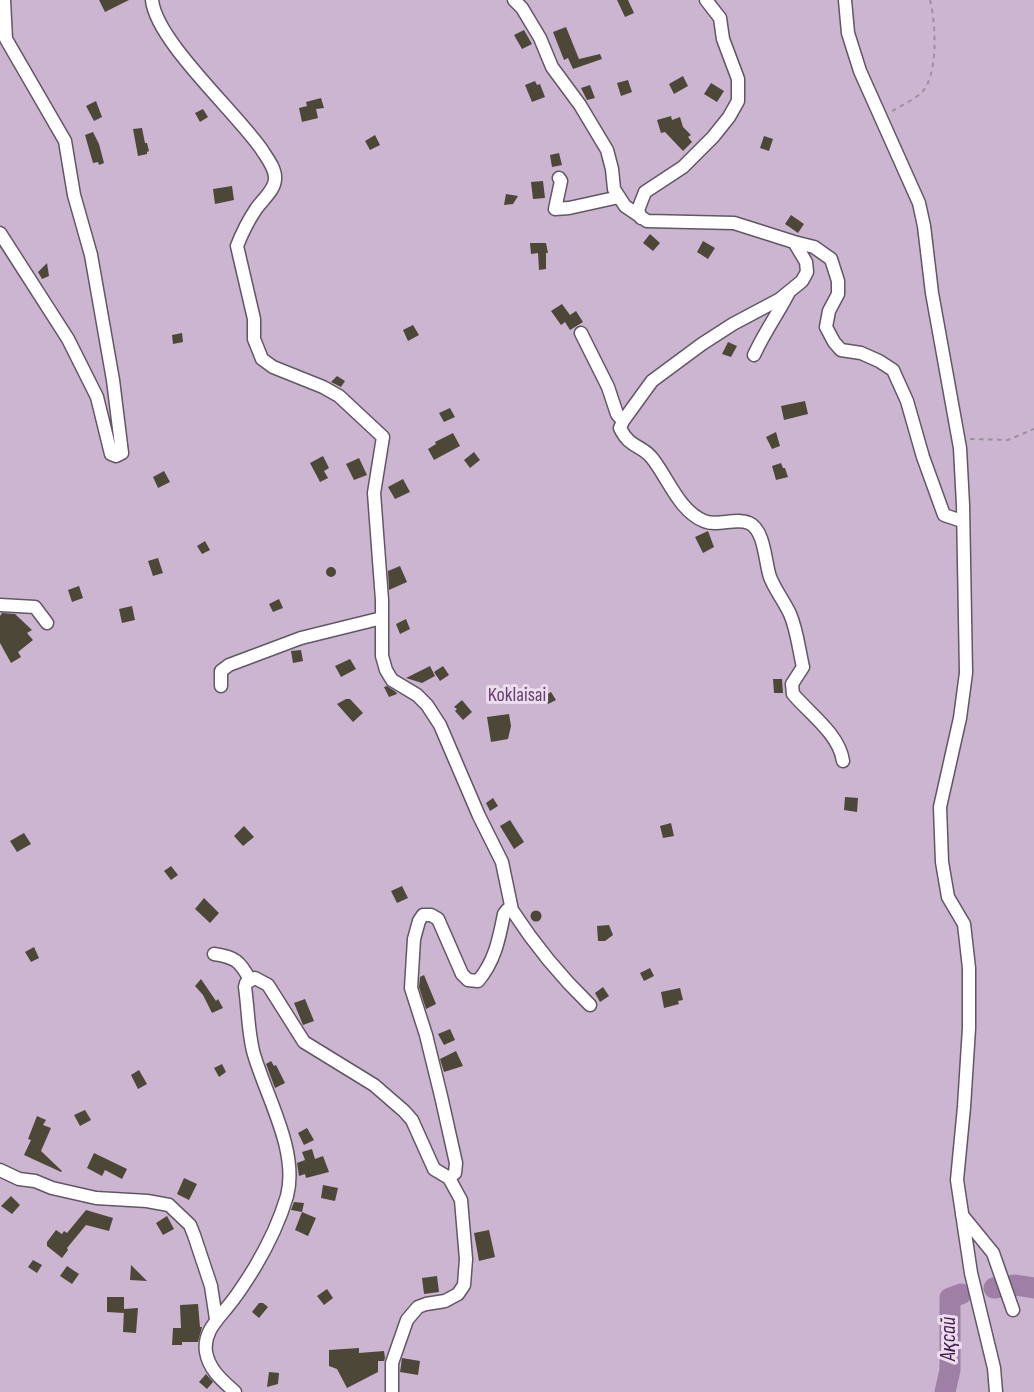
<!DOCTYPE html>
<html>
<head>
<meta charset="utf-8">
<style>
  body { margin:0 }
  canvas { display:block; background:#ebdded }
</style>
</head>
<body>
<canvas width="1034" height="1392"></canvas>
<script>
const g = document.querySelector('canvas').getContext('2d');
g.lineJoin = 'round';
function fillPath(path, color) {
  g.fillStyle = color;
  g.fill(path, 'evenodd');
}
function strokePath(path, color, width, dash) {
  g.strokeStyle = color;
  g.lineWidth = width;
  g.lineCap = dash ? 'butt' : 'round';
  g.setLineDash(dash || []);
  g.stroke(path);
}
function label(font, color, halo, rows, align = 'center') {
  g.font = font + ' "Sofia Sans Condensed",sans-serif';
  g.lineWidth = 6;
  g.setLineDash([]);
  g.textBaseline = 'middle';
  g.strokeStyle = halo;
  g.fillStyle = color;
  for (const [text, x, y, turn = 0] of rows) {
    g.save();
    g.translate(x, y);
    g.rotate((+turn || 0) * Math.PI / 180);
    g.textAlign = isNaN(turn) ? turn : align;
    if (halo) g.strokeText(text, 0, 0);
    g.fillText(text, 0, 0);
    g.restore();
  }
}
const green = new Path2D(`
  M0 0H1034V1392H0Z`);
const river = new Path2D(`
  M994 1288 1015 1285 1034 1288
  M945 1392 950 1370V1298L961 1294`);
const building = new Path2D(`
  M99 0H129L105 12Z
  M617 0H628L634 13 625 17Z
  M566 27 579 59 600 54 602 59 573 69 568 58 564 60 553 32Z
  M524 30 532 44 522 49 514 35Z
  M683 76 688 86 674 94 669 84Z
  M628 80 632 92 621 96 617 83Z
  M535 81 537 85 540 84 545 97 532 102 525 85Z
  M711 83 724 91 717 102 704 94Z
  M590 85 595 98 587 100 581 88Z
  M321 98 324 108 316 109 318 118 302 122 299 108 307 106 306 102Z
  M96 101 102 117 94 121 86 106Z
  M203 109 208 117 200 122 195 113Z
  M671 116 672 120 680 117 683 127 691 135 688 137 692 142 683 151 665 132 661 133 657 120Z
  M142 128 145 143H147L149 151 147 152V154L138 156 133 129Z
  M93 132 99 144 104 163 99 165 98 162 93 163 85 135Z
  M375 135 380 145 370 150 365 141Z
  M764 136 773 139 769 151 760 148Z
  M559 153 562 165 552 167 550 155Z
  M543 181 545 198 533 199 531 182Z
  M232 186 234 200 215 204 213 189Z
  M506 194 518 196 513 204 504 205Z
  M791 215 804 224 798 233 785 224Z
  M650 234 660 243 653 251 643 243Z
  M703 241 715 248 708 259 697 252Z
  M530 243H546L548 253H546V269L539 270 538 253 531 254Z
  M47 263 49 276 42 279 38 272Z
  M562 304 570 315 576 311 583 322 570 330 565 322 561 325 551 311Z
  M413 325 419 335 408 341 403 330Z
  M182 333 183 342 173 344 172 335Z
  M728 342 737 346 731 357 722 354Z
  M337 376 345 381 341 387 331 382Z
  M805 401 808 414 784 420 781 406Z
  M450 408 455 417 444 422 439 413Z
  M776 432 780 446 772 449 766 437Z
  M453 433 460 446 434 460 428 449 436 444 435 442Z
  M474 452 480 460 470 468 464 460Z
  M323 456 329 468 324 471 328 478 320 482 310 463Z
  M359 458 367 475 354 480 346 464Z
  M781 463 783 468H785L788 477 776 480 772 466Z
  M164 471 170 482 158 488 153 477Z
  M403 479 410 492 395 499 388 487Z
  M708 531 714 547 703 553 695 537Z
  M205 541 210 550 202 554 197 546Z
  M158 558 163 573 153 576 148 561Z
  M400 566 407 582 389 590 388 571Z
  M326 572a5 5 0 1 1 10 0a5 5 0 1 1-10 0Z
  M79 586 83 598 72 602 68 590Z
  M279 599 283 608 273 612 269 604Z
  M132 606 135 620 122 623 119 609Z
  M2 613 15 614 32 630 27 633 33 640 18 652 21 657 11 663 0 643V616Z
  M406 619 410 629 400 634 396 624Z
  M301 650 303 661 293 663 291 651Z
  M350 659 356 669 341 677 335 666Z
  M430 666 435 676 422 683 406 678Z
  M443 666 449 675 440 681 434 672Z
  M773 679H782L783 693H774Z
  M387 686 396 692 397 694 389 697 384 687Z
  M551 692 556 700 548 704 544 696Z
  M346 699H350L363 713 353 722 337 704Z
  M462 700 472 712 463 720 455 711 457 709 454 707Z
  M509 714 511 726 508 739 491 742 487 717Z
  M845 797 858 798 857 812 844 810Z
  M493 798 498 806 490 811 486 803Z
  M510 820 524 842 514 849 500 826Z
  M671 823 674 836 663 838 660 826Z
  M244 826 254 837 243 846 234 836Z
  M24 833 31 844 17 852 10 841Z
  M171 866 178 875 171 880 164 871Z
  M402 886 408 898 397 903 391 891Z
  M204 898 219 913 210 923 195 909Z
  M530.5 916a5.5 5.5 0 1 1 11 0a5.5 5.5 0 1 1-11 0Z
  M609 925 613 935 605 941H598L597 926Z
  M34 947 39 958 31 962 25 952Z
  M650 968 654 976 644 981 640 973Z
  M424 975 436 1004 426 1009 419 987 420 977Z
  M201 979 216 1001 218 999 223 1008 212 1013 203 995 195 986Z
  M603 987 609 996 600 1002 595 993Z
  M680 988 683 1000 678 1001 679 1004 664 1008 661 992Z
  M305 999 314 1021 303 1025 294 1003Z
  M450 1029 455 1040 444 1045 438 1034Z
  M456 1051 463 1066 444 1072 440 1059Z
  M271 1061 274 1066 276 1065 285 1083 275 1088 266 1064Z
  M222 1064 226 1072 219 1077 214 1068Z
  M139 1070 147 1084 138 1089 131 1075Z
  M85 1110 91 1120 80 1126 74 1115Z
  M37 1116 46 1120 43 1125 51 1128 41 1151 62 1171 61 1172 24 1155 31 1140 28 1139Z
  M307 1128 314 1140 304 1145 298 1133Z
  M312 1149 315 1159 323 1156 329 1172 306 1178 305 1174 299 1176 297 1163 305 1160 302 1152Z
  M94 1153 127 1169 122 1179 105 1170 102 1176 87 1168Z
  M184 1178 197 1184 189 1200 177 1194Z
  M323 1185 338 1188 335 1201 321 1198Z
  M11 1196 20 1205 12 1214 1 1206Z
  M294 1202 304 1203 302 1212 291 1210Z
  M86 1210 113 1218 109 1231 86 1225 67 1248 68 1250 62 1258 47 1246V1242L56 1230 62 1234 64 1231 67 1233Z
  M302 1212 316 1218 308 1236 295 1230Z
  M167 1216 174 1229 163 1235 156 1223Z
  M489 1230 495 1257 479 1261 474 1233Z
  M33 1260 42 1265 37 1273 28 1267Z
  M131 1265 147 1281 130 1280Z
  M67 1266 79 1274 72 1284 60 1276Z
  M437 1276 439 1292 424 1294 422 1278Z
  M327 1289 333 1298 324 1305 317 1296Z
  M107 1297H124V1313L107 1312Z
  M259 1303H263L268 1307 259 1318 252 1312Z
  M198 1304 200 1327H202L198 1342H182V1345H172L173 1328H181L180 1305Z
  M138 1308 136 1333 123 1332 124 1309Z
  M359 1348V1353L384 1351 385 1358 384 1361H378V1372L347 1388 337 1369 329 1366V1350Z
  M402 1358 420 1361 418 1375 400 1372Z
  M269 1372 279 1373 278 1384 267 1387Z
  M206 1374 213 1382 207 1389 199 1382Z`);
const path = new Path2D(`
  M892 111C900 106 912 101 920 94 939 78 936 23 930 0
  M970 439 1008 440 1034 429`);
const minor = new Path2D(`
  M152 0C156 41 236 112 262 150 267 158 276 169 275 179 275 190 262 200 256 209 248 221 242 233 237 246L254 319V339L262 359 273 367 323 387 339 396 383 437 374 493 382 600V656L386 670 392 680 417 695 427 705 440 725 479 816 502 862 512 910H507L504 914C499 939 495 961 478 981L468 980 462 974 438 919 431 915H423L419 921 414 939 411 988 426 1035 441 1096 456 1163 455 1173 449 1178 434 1169 412 1120 404 1111 374 1085 304 1042 268 985 255 978 246 983 245 987C248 1008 248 1030 253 1051 265 1095 299 1150 287 1196 280 1220 268 1245 255 1267 247 1280 239 1293 229 1305 218 1319 203 1332 206 1352 209 1370 223 1381 235 1392
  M514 0 522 8 540 38 552 67 580 105 607 150 612 169 614 189 625 206 647 221 734 223 794 242 814 247 831 259 838 281V294L829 311 826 327 834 342 841 350 861 353 879 361 893 370 907 401 923 457 944 515 962 521
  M845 0 848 33 860 71 919 203 924 226 932 293 960 448 963 505 966 673 960 718 940 807 942 862 948 897 964 924 969 968V1028L964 1107 957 1180 971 1273 994 1368 996 1392
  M559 178 561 181 555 209 569 208 619 197
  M641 218 638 210 645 192 683 167 713 137 729 117 738 101V79L723 39 720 18 706 0
  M0 233 68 339 97 397 111 454 116 456 122 453 113 380 91 255 74 195 65 141 6 39 4 0
  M581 333 608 387 617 414 623 421 652 381 702 344 733 324 780 299 802 281 807 272 806 262 794 242
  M754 355C764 333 777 315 788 294
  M623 421 620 428C630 449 641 444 652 458 668 478 679 511 704 521 717 527 736 517 749 523 765 530 765 563 770 577 775 590 784 601 790 614 797 630 799 650 803 667L792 684 793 694C810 714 839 734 843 761
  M0 605 35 607 47 623
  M221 686V671L229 665 301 638 382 618
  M512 910C534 944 560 976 590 1005
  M214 954C235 957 240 961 250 980
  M0 1170 19 1179 35 1181 52 1188 96 1198 147 1201 169 1205 190 1225 194 1235 211 1286 216 1319
  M962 1215 993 1253 1013 1310
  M392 1392V1363L407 1320 418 1307 426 1304 445 1301 458 1294 464 1285 466 1259 461 1200 449 1178`);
const parkNames = [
  ["Koklaisai",517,696]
];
const waterNames = [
  ["Ақсай",950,1339,-90]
];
fillPath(green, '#cbb5d0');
strokePath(river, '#9f7fa6', 21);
fillPath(building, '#4d4737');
strokePath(minor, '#625764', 15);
strokePath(path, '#9b919c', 2, [4.5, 4.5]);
strokePath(minor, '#fff', 12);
label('20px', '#693e72', '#ebdded', parkNames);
label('italic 21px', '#431a4c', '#ebdded', waterNames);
</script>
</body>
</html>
